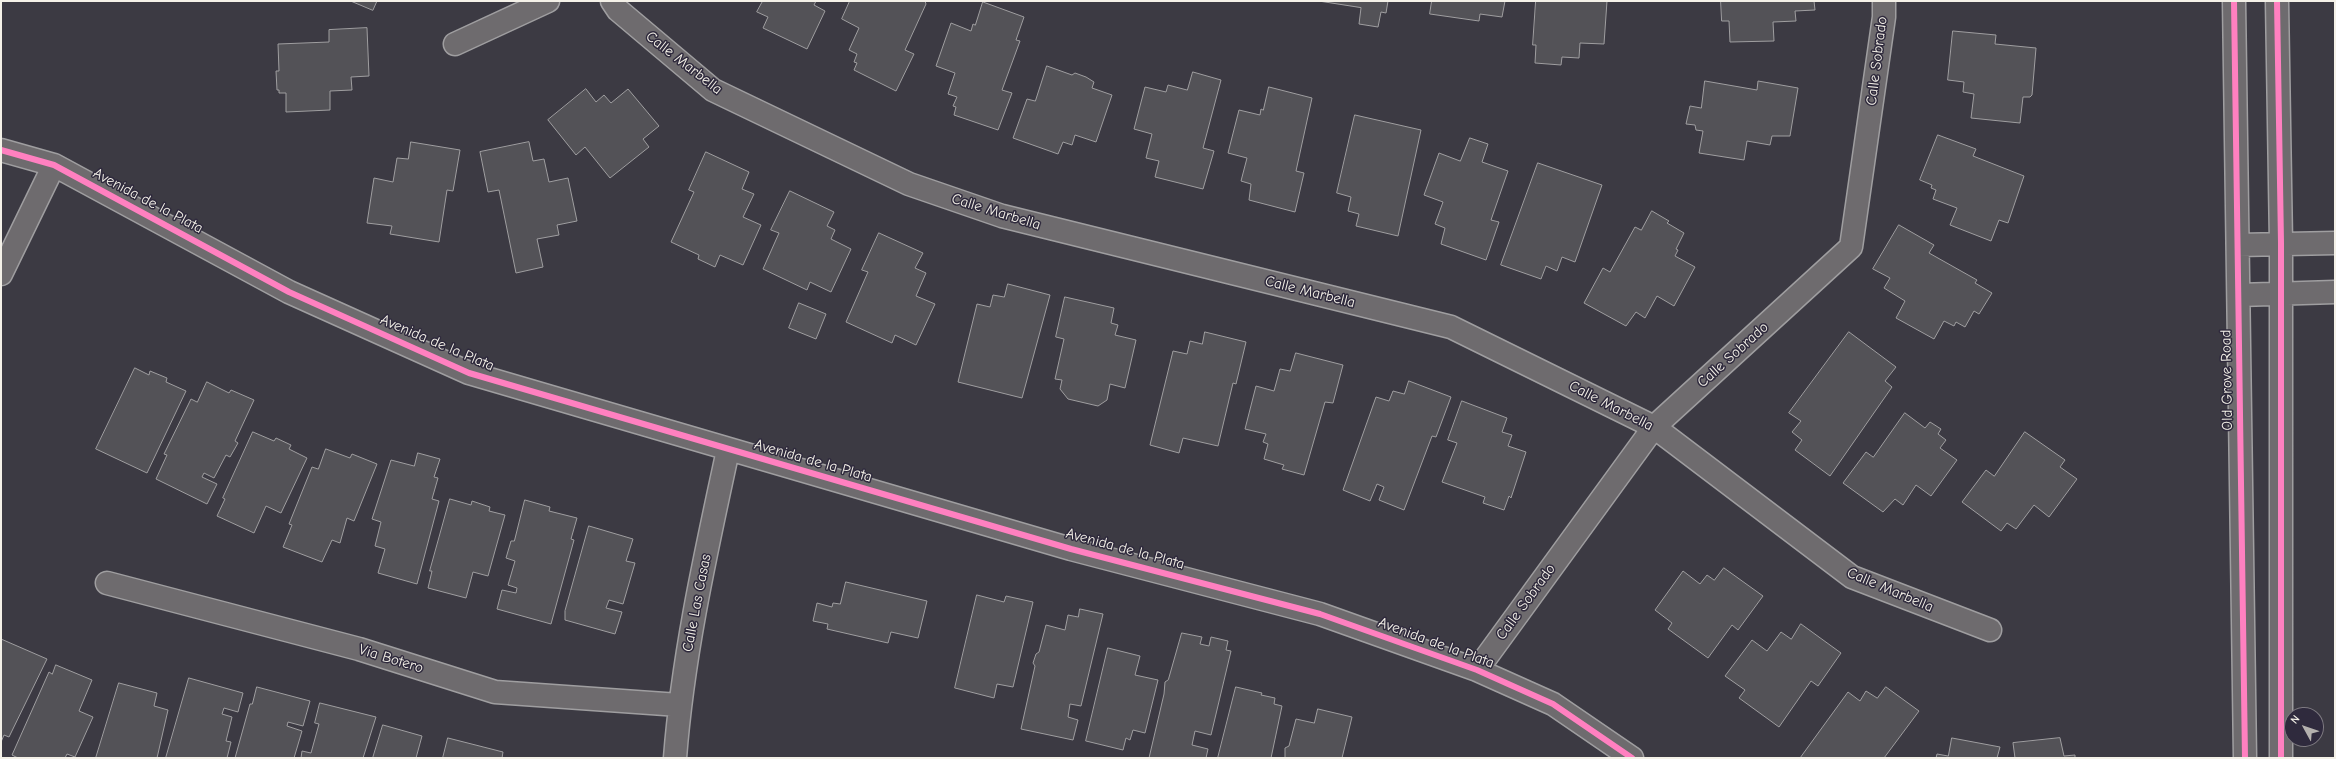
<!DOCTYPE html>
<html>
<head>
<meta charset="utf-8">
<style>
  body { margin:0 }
  #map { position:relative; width:2336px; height:759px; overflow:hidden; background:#3c3a43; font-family:"Comic Neue",sans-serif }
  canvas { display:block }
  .frame { position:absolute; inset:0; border:2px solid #f4f1e8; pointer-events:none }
  .north { position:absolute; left:2284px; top:707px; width:40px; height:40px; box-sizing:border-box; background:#2f2a3d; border:1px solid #7e7a81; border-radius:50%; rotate:310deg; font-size:11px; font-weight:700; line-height:16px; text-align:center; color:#f4f1e8 }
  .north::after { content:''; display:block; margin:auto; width:14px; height:18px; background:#b4b1ae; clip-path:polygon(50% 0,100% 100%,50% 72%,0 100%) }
</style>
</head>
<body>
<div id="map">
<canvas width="2336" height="759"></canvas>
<div class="frame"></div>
<div class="north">N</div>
</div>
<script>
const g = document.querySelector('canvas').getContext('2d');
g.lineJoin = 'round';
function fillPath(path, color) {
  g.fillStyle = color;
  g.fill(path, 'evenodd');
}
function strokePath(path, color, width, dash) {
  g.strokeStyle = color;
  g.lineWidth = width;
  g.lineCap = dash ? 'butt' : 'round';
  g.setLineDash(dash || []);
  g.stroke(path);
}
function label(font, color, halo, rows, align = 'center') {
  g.font = font + ' "Comic Neue",sans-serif';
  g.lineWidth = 3;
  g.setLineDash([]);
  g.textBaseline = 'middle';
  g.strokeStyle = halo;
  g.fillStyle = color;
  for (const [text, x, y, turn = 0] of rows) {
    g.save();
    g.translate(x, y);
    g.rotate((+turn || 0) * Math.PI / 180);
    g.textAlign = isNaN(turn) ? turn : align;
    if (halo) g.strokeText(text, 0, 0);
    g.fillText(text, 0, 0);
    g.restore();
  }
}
const building = new Path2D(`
  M351 1H377L373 10Z
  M763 1H816L814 5 825 11 807 49 763 28 768 17 757 12Z
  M850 1H925L926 4 905 50 914 54 896 91 854 70 857 63 854 62 857 54 849 50 859 28 842 19Z
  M1319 1H1388L1386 13 1381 12 1378 27 1359 24 1361 8Z
  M1432 1H1505L1502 17 1480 14 1479 21 1430 14Z
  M1536 1H1607L1604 44 1580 43 1579 58 1562 57 1561 65 1535 63 1536 45H1533Z
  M1721 1H1814L1815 10 1795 11 1796 21 1773 22 1774 41 1730 42 1729 21H1722Z
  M983 2 1024 17 1016 40 1020 41 1002 90 1012 93 998 130 954 115 956 107 953 106 957 97 948 94 955 73 936 66 951 23 971 31 973 24 975 25Z
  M367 28 369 76 351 77 352 90 330 91V110L286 112V93H279V90H277L276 71H279L278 44 329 42V30Z
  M1953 31 1996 35 1995 44 2036 48 2032 95 2030 97H2023L2020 123 1971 118 1974 94 1963 92 1964 82 1948 80Z
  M1047 66 1072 75 1075 73 1086 77 1094 82 1092 88 1112 95 1096 142 1075 135 1072 145 1063 142 1058 154 1013 138 1027 99 1035 101Z
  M1193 72 1221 80 1203 148 1214 151 1203 189 1155 177 1159 161 1146 158 1152 134 1134 129 1145 87 1166 92 1168 85 1187 90Z
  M1705 81 1757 90 1758 81 1798 88 1790 136H1772L1770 145 1747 141 1744 160 1699 153 1703 131 1696 130 1695 125 1686 124 1690 106 1701 108Z
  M1269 87 1312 98 1296 171 1304 173 1295 212 1249 200 1251 184 1241 181 1247 158 1228 153 1239 110 1260 115 1261 109 1263 110Z
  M586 89 596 102 604 95 611 103 628 89 659 126 643 139 649 147 610 178 585 147 576 155 548 120Z
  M1355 115 1421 130 1398 236 1356 226 1359 214 1348 211 1351 197 1337 193Z
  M1938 135 1976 149 1973 156 2024 176 2008 223 1999 220 1991 241 1950 225 1957 208 1933 199 1936 190 1931 188 1932 185 1920 180Z
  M1470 138 1488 144 1482 162 1508 171 1491 220 1499 222 1486 260 1441 244 1445 228 1435 224 1443 202 1424 195 1439 153 1460 161Z
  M411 142 460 150 453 191 447 190 439 242 390 234 392 226 367 223 374 178 393 182 397 158 408 159Z
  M529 142 533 161 544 159 549 182 568 178 577 221 557 225 559 235 537 239 543 267 516 273 499 190 488 192 480 152Z
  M706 152 749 172 742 189 754 194 743 217 761 225 743 265 720 255 715 267 698 259 699 255 671 242 694 192 689 190Z
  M1538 163 1602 185 1575 262 1562 257 1557 271 1546 266 1541 279 1501 265Z
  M790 191 834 212 827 226 835 230 831 239 851 249 831 292 810 282 807 290 763 269 779 233 771 230Z
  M1652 211 1669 221 1667 223 1684 233 1676 249 1678 250 1675 256 1695 267 1674 306 1657 296 1645 318 1636 312 1626 326 1584 303 1603 268 1610 272 1635 227 1641 230Z
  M1899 225 1934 245 1929 253 1977 280 1975 283 1992 293 1979 314 1974 311 1965 327 1956 322 1954 326 1944 321 1934 339 1896 318 1905 301 1884 288 1890 278 1873 269Z
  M879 233 923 253 915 268 926 273 916 296 935 304 916 345 895 335 892 343 846 322 868 272 862 270Z
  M1008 284 1050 295 1022 398 958 382 977 304 990 307 993 295 1004 297Z
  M1065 297 1114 308 1111 323 1118 325 1115 335 1136 340 1125 388 1110 384 1107 400 1098 406 1068 399 1060 389 1062 380 1055 379 1064 339 1056 337Z
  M799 303 826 314 816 339 789 328Z
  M1205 332 1246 342 1236 384 1233 383 1218 446 1183 438 1179 453 1150 445 1173 351 1187 354 1190 341 1202 344Z
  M1849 332 1896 367 1885 381 1892 387 1830 476 1795 450 1802 440 1792 432 1801 421 1789 413Z
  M1296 353 1343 365 1333 403 1325 402 1304 475 1282 469 1284 465 1264 459 1268 444 1263 442 1266 434 1245 429 1256 386 1274 391 1280 369 1290 371Z
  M135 368 149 375 150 371 167 378 166 382 186 391 147 473 96 449Z
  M1409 381 1451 397 1436 437 1432 436 1404 510 1379 500 1384 487 1377 484 1370 501 1343 490 1376 397 1389 401 1393 391 1404 394Z
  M207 382 229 393 231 390 254 400 235 441 238 443 230 457 226 455 214 478 204 473 202 477 217 484 207 504 156 479 167 455 164 454 191 399 197 402Z
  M1462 401 1507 418 1502 432 1512 435 1508 446 1526 452 1511 498 1509 496 1504 510 1483 503 1485 497 1442 482 1457 443 1448 440Z
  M1905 413 1925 428 1930 422 1941 429 1938 434 1946 440 1940 448 1957 460 1931 496 1916 485 1903 505 1895 499 1883 512 1843 483 1866 452 1873 457Z
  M253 432 274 441 276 438 291 445 289 449 307 458 281 513 266 506 254 533 217 516 225 499 223 498Z
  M2025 432 2065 460 2060 467 2077 479 2049 517 2034 505 2016 529 2007 523 2001 531 1962 502 1986 470 1994 476Z
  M326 449 350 458 352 454 377 464 354 521 347 518 340 543 332 540 322 562 283 547 292 525 289 524 312 467 318 469Z
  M418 453 440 459 434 477 438 478 432 499 439 501 417 584 378 573 385 549 375 546 381 522 372 519 391 460 414 466Z
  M450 499 471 505 472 501 490 507 489 511 505 515 488 576 473 572 466 598 428 588 432 571H430Z
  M525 500 550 507 549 511 577 518 571 539 574 540 551 624 497 609 502 590 516 593 517 588 508 585 515 561 506 558 511 541H514Z
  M589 526 633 539 626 561 635 563 623 604 609 600 606 608 622 612 615 634 565 620V611Z
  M1724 568 1763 596 1738 630 1732 625 1708 658 1668 629 1672 623 1655 610 1683 571 1700 584 1707 575 1714 580Z
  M846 582 927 601 918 638 891 632 888 643 827 629 828 624 813 621 817 603 832 607 833 603 840 604Z
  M977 595 1004 602 1006 596 1033 602 1013 687 997 684 994 698 955 688Z
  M1080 609 1103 614 1081 706 1070 704 1068 717 1078 720 1073 740 1021 729 1035 666 1033 663 1036 654 1039 652 1046 625 1065 630 1068 615 1078 617Z
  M1801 624 1841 653 1818 686 1811 681 1779 727 1739 698 1745 690 1725 676 1752 640 1767 651 1781 632 1791 639Z
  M1182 633 1202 637 1200 644 1209 646 1211 637 1228 641 1226 650 1231 651 1211 735 1195 731 1192 745 1208 749 1206 758H1149L1164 694 1165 682 1168 680Z
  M1 639 47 659 9 737 4 735 1 742Z
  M1108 648 1140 656 1135 675 1158 680 1145 733 1133 730 1130 740 1126 738 1123 750 1086 741Z
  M56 665 92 680 79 711 93 717 75 757 67 754 65 758H18L12 755 49 672 52 674Z
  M189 678 243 693 238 712 224 708 222 714 232 717 226 741 231 742 227 758H166Z
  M119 683 157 693 154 706 168 710 157 758H96Z
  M257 687 310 701 303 726 288 722 287 726 302 731 294 758H235L250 704H252Z
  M1236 687 1262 693 1261 695 1275 698 1274 704 1282 706 1271 758H1218Z
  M1886 687 1919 711 1884 758H1800L1848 692 1860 701 1866 691 1877 698Z
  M320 703 376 717 363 758H301L302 751 311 753 319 724 315 723Z
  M1318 709 1352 717 1342 758H1285V748L1289 746 1296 719 1314 723Z
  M383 725 422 736 416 758H373Z
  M448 738 503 752 502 758H443Z
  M1952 738 2000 747 1997 758H1936L1937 754 1948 756Z
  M2060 738 2064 756 2075 755V758H2015L2013 743Z`);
const minor = new Path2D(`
  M612 1 618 10 713 90 909 184 1002 216 1451 327 1654 427 1852 577 1990 630
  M2234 1 2245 758
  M2277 1 2281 243V758
  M455 44 548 1
  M1 150 54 165 289 292 469 373 1071 549 1320 614 1477 670 1553 704 1632 758
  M2238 245 2335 243
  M1 274 54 165
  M2239 295 2335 292
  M107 583 359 649 495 692 679 705
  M1477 670 1654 427 1851 247 1884 17V1
  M675 758C683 654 706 552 728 450`);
const cycleway = new Path2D(`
  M2234 1 2245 758
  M2277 1 2281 243V758
  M1 150 54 165 289 292 469 373 1071 549 1320 614 1477 670 1553 704 1632 758`);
const streetNames = [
  ["Calle Sobrado",1877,61,-83],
  ["Calle Marbella",684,63,38],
  ["Avenida de la Plata",148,201,28],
  ["Calle Marbella",996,212,17],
  ["Calle Marbella",1310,292,14],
  ["Avenida de la Plata",437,343,23],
  ["Calle Sobrado",1733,355,-42],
  ["Old Grove Road",2227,380,-91],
  ["Calle Marbella",1611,406,27],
  ["Avenida de la Plata",813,461,16],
  ["Avenida de la Plata",1125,549,15],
  ["Calle Marbella",1890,590,23],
  ["Calle Sobrado",1526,602,-54],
  ["Calle Las Casas",697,603,-79],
  ["Avenida de la Plata",1436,643,20],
  ["Via Botero",391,659,17]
];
fillPath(building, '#535257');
strokePath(building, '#9f9ea0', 1);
strokePath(minor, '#9f9ea0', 25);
strokePath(minor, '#6e6b6e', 22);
strokePath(cycleway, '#ff80c0', 6);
label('15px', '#f4f1e8', '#2f2a3d', streetNames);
</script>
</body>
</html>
